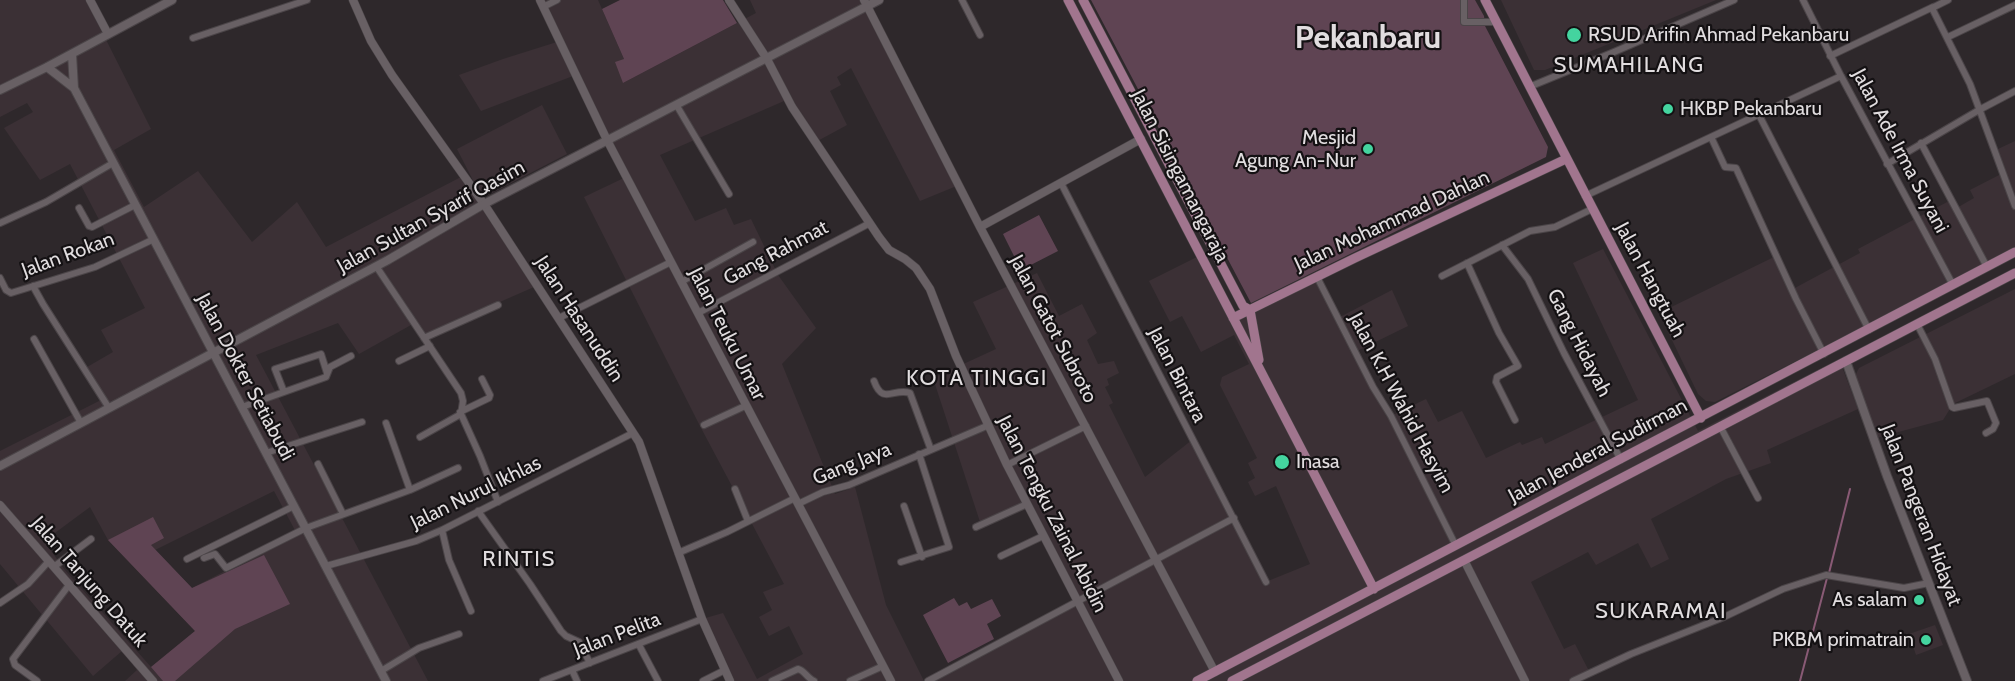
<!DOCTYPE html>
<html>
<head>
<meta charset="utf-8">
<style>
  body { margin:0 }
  canvas { display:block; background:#2e282b }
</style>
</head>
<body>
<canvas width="2015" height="681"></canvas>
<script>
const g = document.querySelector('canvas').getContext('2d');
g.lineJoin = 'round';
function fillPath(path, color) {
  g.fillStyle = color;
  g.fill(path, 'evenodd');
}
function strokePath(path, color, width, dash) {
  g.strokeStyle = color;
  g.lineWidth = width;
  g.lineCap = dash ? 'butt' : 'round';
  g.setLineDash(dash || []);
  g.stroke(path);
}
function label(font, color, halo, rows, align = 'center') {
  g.font = font + ' Cabin,sans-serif';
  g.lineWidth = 4.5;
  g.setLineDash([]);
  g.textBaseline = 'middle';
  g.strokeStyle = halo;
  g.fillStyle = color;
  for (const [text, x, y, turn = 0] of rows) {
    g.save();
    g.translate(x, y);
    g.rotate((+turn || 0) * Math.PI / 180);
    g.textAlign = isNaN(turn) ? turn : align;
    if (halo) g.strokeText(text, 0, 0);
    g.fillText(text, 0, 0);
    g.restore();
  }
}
const built = new Path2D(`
  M0 0H86L151 129 114 150 144 207 198 171 252 242 297 202 326 247 461 177 534 287 420 337 411 325 359 354 338 323 256 355 428 681H125L137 670 122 651 93 676 0 564V451L101 400 82 370 113 352 101 330 145 308 70 164 40 180 4 128 33 112 27 103 0 117ZM274 491 297 534 192 588 155 550ZM90 507 108 540 195 631 151 667 64 569 44 541Z
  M536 0H598L624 59 623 83 756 13 750 0H861L959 185 920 201 851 68 837 77 841 85 830 91 847 125 812 144 784 101 660 155 695 221 726 208 734 225 751 219 778 275 816 328 782 364 835 494 855 487 886 605 924 681H730L702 619 723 613 757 679 803 654 789 626 769 636 759 617 772 610 763 592 784 584 700 426 584 197 626 177 573 76 481 111 459 75 503 59 557 42Z
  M1501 0H1716L1545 70H1534Z
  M542 105 567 154 482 198 457 149Z
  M2015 141V254L1823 350 1793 289 1860 253 1858 249 1951 200 1955 209 1974 198 1970 190 2005 172 1998 149Z
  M1603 249 1698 431 1839 359 1858 409 1767 450 1771 463 1726 479 1651 519 1669 559 1651 568 1638 543 1596 565 1588 552 1531 582 1564 649 1575 644 1589 671 1568 681H928L1077 602 1027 505 981 525 933 378 996 349 973 302 1037 273 1059 316 1082 304 1097 333 1087 340 1098 364 1114 361 1119 373 1107 379 1109 385 1105 387 1113 403 1109 405 1145 477 1192 440 1268 581 1310 564 1276 486 1255 496 1248 482 1255 478 1248 463 1257 458 1220 385 1222 377 1249 364 1234 335 1201 352 1182 316 1170 322 1149 281 1201 255 1233 318 1319 275 1338 318 1392 290 1408 326 1355 352 1391 416 1426 399 1438 422 1462 411 1486 458 1520 442 1522 445 1542 437 1545 444 1638 400 1573 263Z
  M1774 257 1818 350 1715 402 1706 401 1698 394 1659 313Z
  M2015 289V374L1953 404 1943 420 1876 438 1855 376 1859 368Z
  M1935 625 1943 645 1916 655 1909 634Z`);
const green = new Path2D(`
  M620 0H723L737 23 623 83 615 62 624 59 602 9Z
  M1091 0H1475L1484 16 1485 26 1548 147 1546 157 1251 303Z
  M1039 215 1058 251 1021 270 1003 234Z
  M153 517 164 538 151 545 192 588 264 555 290 604 235 629 175 681H163L151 667 195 631 108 540Z
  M954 598 959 606 967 602 971 609 992 599 1001 616 987 624 994 639 948 663 923 615Z`);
const stream = new Path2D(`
  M1829 573 1850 489
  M1800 681 1827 578`);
const minor = new Path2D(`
  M962 0 980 35
  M1464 0V22H1496
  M1803 0 1841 76 1953 285
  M1948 0 1932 8 1970 84 2015 206
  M543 7 557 0
  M1948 37 2015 5
  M193 38 307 0
  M1830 56 1933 7
  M1529 87 1614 52 1734 0
  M677 106 729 194
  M1759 115 1869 330
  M1711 137 1725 167 1736 168 1796 299 1824 354
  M1921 143 1987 267
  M1887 164 1979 110 2015 91
  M1061 183 1266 582
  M1585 196 1841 76
  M79 208 89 226 92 227 135 205
  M0 223 46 202 113 163
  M1502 245 1528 279 1564 353 1621 460
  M1467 263 1499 333 1518 366 1497 377 1496 382 1515 420
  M376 266 461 393 463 401 461 414 480 456 498 502
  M1319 275V281L1373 387 1391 416 1456 546
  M1442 276 1530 231 1555 227 1592 209
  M0 278 6 290 11 293 95 267 154 239
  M681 282 753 242
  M33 286 43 304 109 408
  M698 313 870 223
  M559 318 671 262
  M1917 324 1935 359 1952 407 1954 408 1987 401 1996 423 1993 429 1986 433
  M424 338 498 305
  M34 339 81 423
  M399 361 430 346
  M874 381C883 406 894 387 910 393L931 450
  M284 392 275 369 321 354 327 373
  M242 407 326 377 330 367 351 356
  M460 412 489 398 490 395 482 379
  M386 423 410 490
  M704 425 745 406
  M1720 426 1758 498
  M420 437 461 414
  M266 453 362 422
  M318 464 343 514
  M1007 465 1086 426
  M735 489 748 521
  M798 504 823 492 849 485 989 425
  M904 506 922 557
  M478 511 530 584 561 631 566 636 579 642 590 663
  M976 527 1027 504
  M442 530 449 560 471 611
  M678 553 727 532 795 498
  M1001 556 1043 536
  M204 558 215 554 226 568 306 528 410 490 458 468
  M187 559 294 506
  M901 562 949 547 919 454
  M55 566 91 539
  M326 566 416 541 442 530 633 433
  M0 603 28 584 49 561
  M639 645 658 681
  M572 670 577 681
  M381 671 419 648 459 634
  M37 681 15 665 13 659 69 585
  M543 681 702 619
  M703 681 725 670
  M772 681 798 669C804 670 807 678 814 681
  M850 681 883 666
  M928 681 1234 518
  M1573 681 1631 654 1724 617 1783 589 1826 575 1904 588 1929 583`);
const tertiary = new Path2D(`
  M90 0 108 34
  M353 0 371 41 392 75 484 204 639 442 702 619 730 681
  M540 0 607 140 891 681
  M729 0 767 59 792 107 879 237 889 250 905 259 916 268 930 289 956 356 1007 465 1119 681
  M864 0 980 227 1215 672
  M980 227 1141 139
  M0 505 153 681
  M1464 560 1525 681`);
const secondary = new Path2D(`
  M72 54 74 88
  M47 67 74 88 386 681
  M0 90 47 67 172 0
  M1846 361 1887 476 1967 681
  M0 466 388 260 484 204 879 0`);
const primary = new Path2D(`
  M1068 0 1374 589
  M1083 0 1243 306 1250 310 1259 360
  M1485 0 1701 418
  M1233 318 1355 258 1566 159
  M1197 681 2015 252
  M1232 681 2015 273`);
const markers = [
  [1574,35,8,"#44d49f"],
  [1668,109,6,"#44d49f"],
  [1368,149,6,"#44d49f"],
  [1282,462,8,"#44d49f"],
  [1919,600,6,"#44d49f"],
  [1926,640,6,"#44d49f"]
];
const poiNames = [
  ["RSUD Arifin Ahmad Pekanbaru",1588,35],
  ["HKBP Pekanbaru",1680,109],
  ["Mesjid",1356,138,"right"],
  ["Agung An-Nur",1356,161,"right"],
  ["Inasa",1296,462],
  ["As salam",1907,600,"right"],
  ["PKBM primatrain",1914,640,"right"]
];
const streetNames = [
  ["Jalan Ade Irma Suyani",1900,151,62],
  ["Jalan Sisingamangaraja",1180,176,63],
  ["Jalan Sultan Syarif Qasim",431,217,-29],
  ["Jalan Mohammad Dahlan",1392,221,-25],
  ["Gang Rahmat",776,253,-28],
  ["Jalan Rokan",68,255,-20],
  ["Jalan Hangtuah",1650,280,62],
  ["Jalan Hasanuddin",579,319,57],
  ["Jalan Gatot Subroto",1053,329,62],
  ["Jalan Teuku Umar",727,334,63],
  ["Gang Hidayah",1579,343,63],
  ["Jalan Bintara",1177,375,63],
  ["Jalan Dokter Setiabudi",245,377,62],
  ["Jalan K.H Wahid Hasyim",1401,403,62],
  ["Jalan Jenderal Sudirman",1598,451,-28],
  ["Gang Jaya",852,464,-22],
  ["Jalan Nurul Ikhlas",476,493,-26],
  ["Jalan Tengku Zainal Abidin",1052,514,63],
  ["Jalan Pangeran Hidayat",1921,515,69],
  ["Jalan Tanjung Datuk",89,582,49],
  ["Jalan Pelita",617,635,-21]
];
const quarterNames = [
  ["SUMAHILANG",1629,66],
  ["KOTA TINGGI",977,379],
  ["RINTIS",519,560],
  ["SUKARAMAI",1661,612]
];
const townNames = [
  ["Pekanbaru",1368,39]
];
fillPath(built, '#3b3035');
fillPath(green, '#5f4453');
strokePath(stream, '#895a75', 2);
strokePath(minor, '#4b4548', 8);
strokePath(tertiary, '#4b4548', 9);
strokePath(secondary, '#4b4548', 10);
strokePath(primary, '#4b4548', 10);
strokePath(minor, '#686064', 6);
strokePath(tertiary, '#686064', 8);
strokePath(secondary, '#686064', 8);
strokePath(primary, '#a1758e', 9);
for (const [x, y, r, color] of markers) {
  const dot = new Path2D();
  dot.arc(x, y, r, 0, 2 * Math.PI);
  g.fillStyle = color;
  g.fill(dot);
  strokePath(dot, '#141113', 2);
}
label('20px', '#e1dddf', '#141113', poiNames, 'left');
label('20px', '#e1dddf', '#141113', streetNames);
g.letterSpacing = '1.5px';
label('22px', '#e1dddf', '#141113', quarterNames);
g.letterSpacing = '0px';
label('bold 32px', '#e1dddf', '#141113', townNames);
</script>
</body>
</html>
